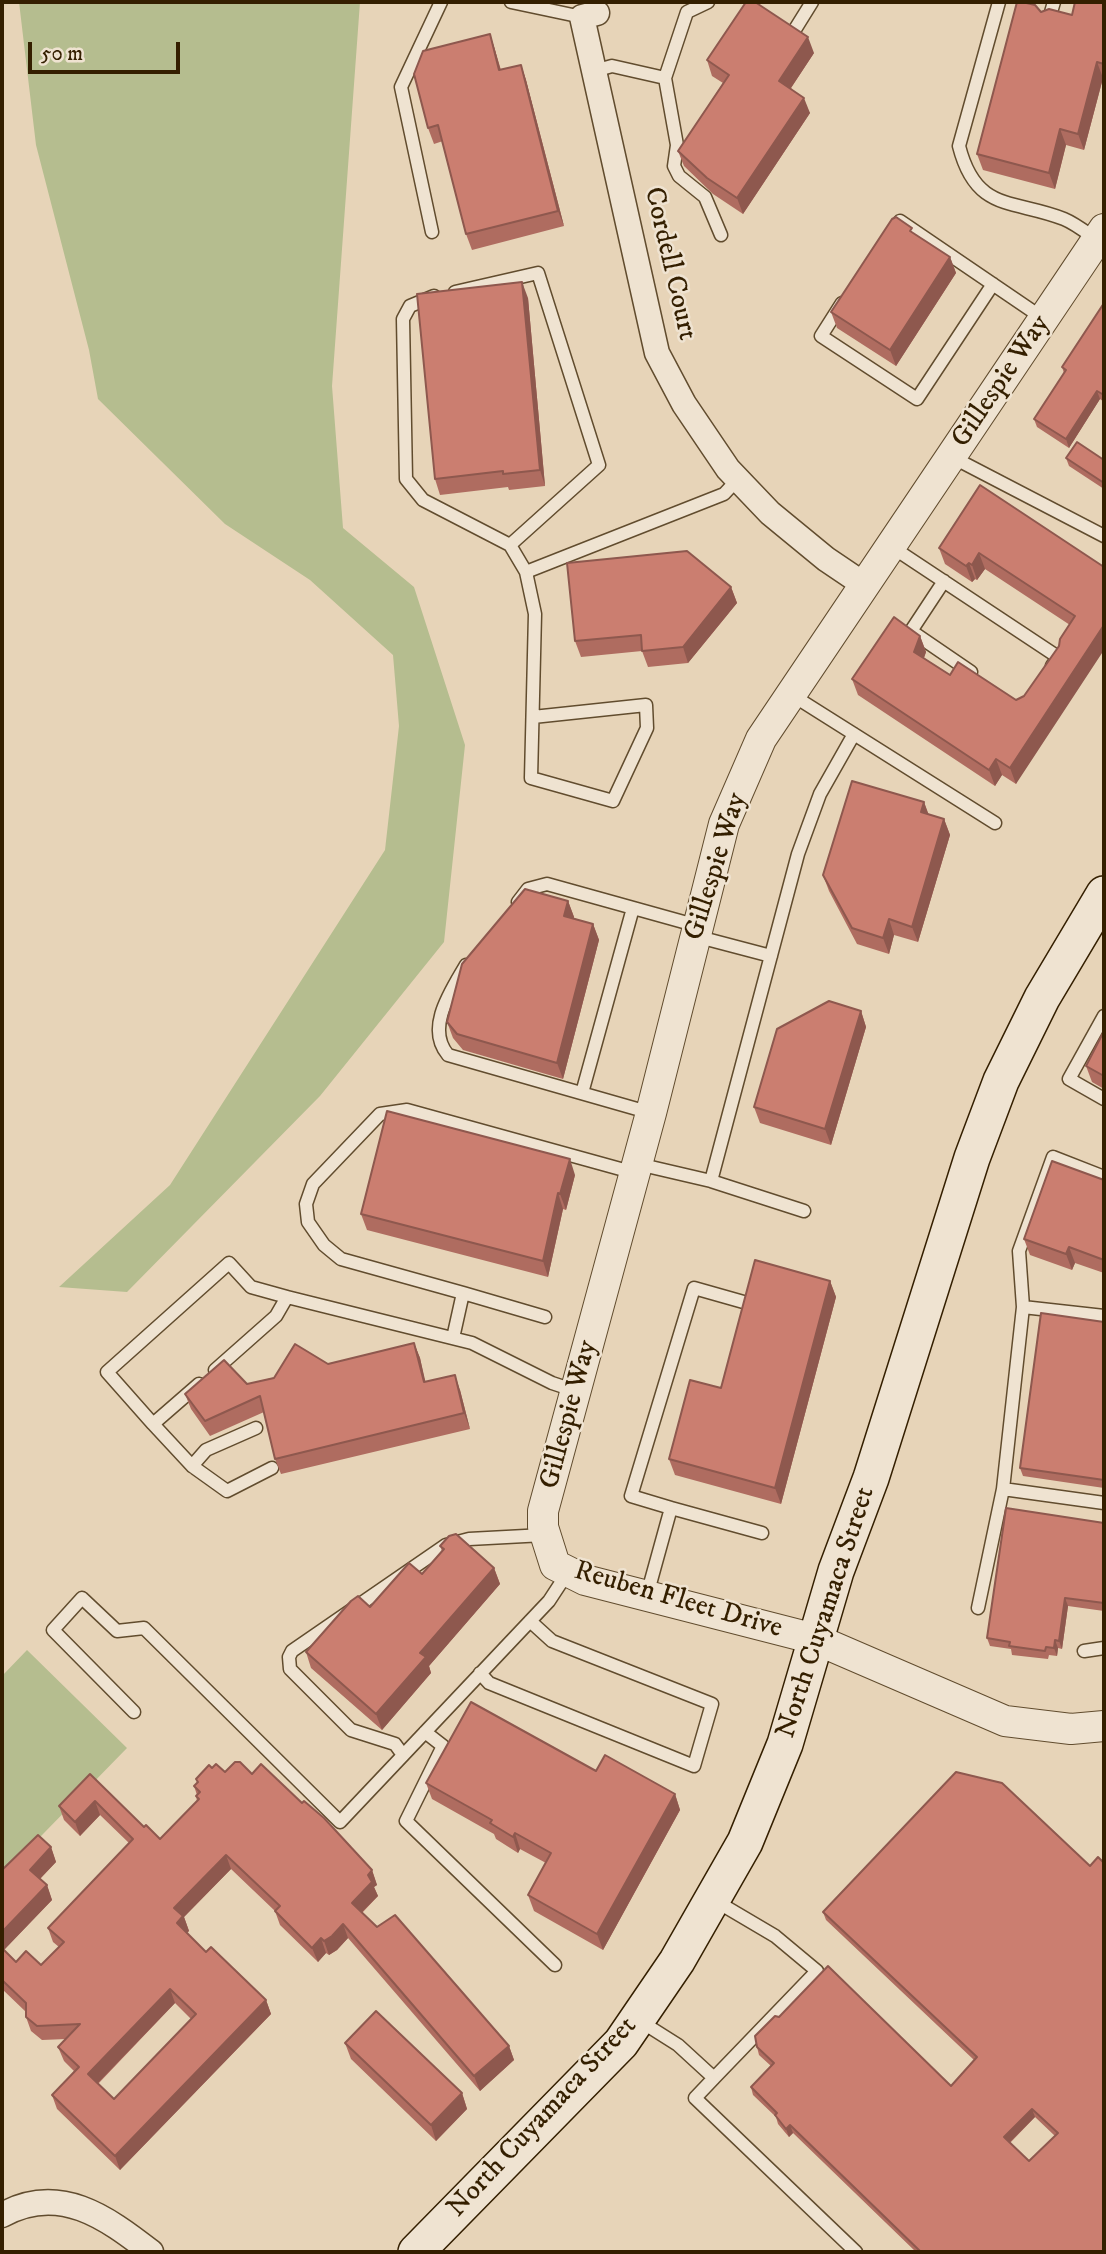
<!DOCTYPE html>
<html>
<head>
<meta charset="utf-8">
<style>
  body { margin:0 }
  #map { position:relative; width:1106px; height:2254px; overflow:hidden; background:#e7d4b8; font-family:"IM FELL DW Pica",serif }
  canvas { display:block }
  .frame { position:absolute; inset:0; border:4px solid #341f00; pointer-events:none }
  .scale { position:absolute; left:28px; top:42px; width:152px; height:32px; box-sizing:border-box; border:4px solid #341f00; border-top:0; padding-left:9px; font-size:21px; line-height:24px; white-space:nowrap; color:#341f00; -webkit-text-stroke:5px #efe3d1; paint-order:stroke }
</style>
</head>
<body>
<div id="map">
<canvas width="1106" height="2254"></canvas>
<div class="frame"></div>
<div class="scale">50 m</div>
</div>
<script>
const g = document.querySelector('canvas').getContext('2d');
g.lineJoin = 'round';
function fillPath(path, color) {
  g.fillStyle = color;
  g.fill(path, 'evenodd');
}
function strokePath(path, color, width, dash) {
  g.strokeStyle = color;
  g.lineWidth = width;
  g.lineCap = dash ? 'butt' : 'round';
  g.setLineDash(dash || []);
  g.stroke(path);
}
function label(font, color, halo, rows, align = 'center') {
  g.font = font + ' "IM FELL DW Pica",serif';
  g.lineWidth = 5;
  g.setLineDash([]);
  g.textBaseline = 'middle';
  g.strokeStyle = halo;
  g.fillStyle = color;
  for (const [text, x, y, turn = 0] of rows) {
    g.save();
    g.translate(x, y);
    g.rotate((+turn || 0) * Math.PI / 180);
    g.textAlign = isNaN(turn) ? turn : align;
    if (halo) g.strokeText(text, 0, 0);
    g.fillText(text, 0, 0);
    g.restore();
  }
}
const green = new Path2D(`
  M19 2H360L332 386 343 528 414 587 465 745 444 942 320 1096 127 1292 59 1287 170 1185 385 850 399 726 393 655 310 580 225 524 98 399 89 350 36 145Z
  M27 1650 127 1748 2 1876V1676Z`);
const service = new Path2D(`
  M511 2 582 17
  M999 2 959 146C976 213 1014 199 1064 219 1076 224 1087 233 1097 240
  M1049 19 1054 2
  M794 31 812 2
  M594 71 612 66 665 78 687 12 708 2
  M665 78 677 145 674 166 679 176 705 197 721 235
  M900 221 1044 319
  M432 232 401 87 441 2
  M455 292 538 273 599 465 510 545 526 572 724 494 738 479
  M434 296 410 306 403 319 406 479 423 500 510 545
  M842 303 821 336 917 399 993 284
  M952 457 1104 536
  M892 547 1058 657 1052 666
  M526 572 535 614 531 778 613 801 647 728 646 705 533 717
  M944 581 911 631 971 672
  M792 695 995 823
  M518 902 528 889 547 884 698 926
  M695 936 771 956
  M466 965C451 991 425 1028 448 1055L651 1113
  M1104 1016 1069 1079 1104 1099
  M582 1093 633 908
  M638 1164 711 1181 804 1211
  M711 1181 798 854 820 794 854 734
  M463 1293 341 1259 324 1245 308 1222 306 1204 313 1184 380 1114 407 1110 635 1173
  M1023 1307 1104 1316
  M453 1338 463 1293 545 1317
  M215 1370 276 1316 287 1297 472 1343 552 1383 576 1391
  M199 1384 153 1424 192 1466 227 1491 272 1468
  M153 1424 107 1372 229 1263 251 1287 287 1297
  M192 1466 206 1450 256 1428
  M1003 1489 1104 1503
  M671 1508 631 1496 694 1288 747 1303
  M647 1595 671 1508 762 1533
  M978 1608 1003 1489 1023 1307 1019 1251 1053 1157 1104 1177
  M1084 1651 1104 1648
  M480 1673 489 1683 694 1766 712 1704 552 1641 530 1621
  M134 1712 53 1630 82 1598 117 1631 144 1628 340 1822 549 1601 568 1572
  M425 1732 443 1746 406 1821 555 1965
  M403 1755 395 1744 351 1730 290 1669 289 1657 292 1651 446 1545 469 1539 544 1535
  M640 2021 678 2045 714 2078 817 1971 775 1936 714 1900
  M714 2078 695 2098 856 2252`);
const minor = new Path2D(`
  M597 13 582 17 657 353 684 404 728 469 770 513 826 559 866 586
  M2 2215C59 2183 106 2217 151 2252`);
const tertiary = new Path2D(`
  M1104 229 761 739 724 824 651 1113 543 1511V1527L555 1565 585 1580 815 1639 1005 1721 1071 1729 1104 1726`);
const secondary = new Path2D(`
  M416 2252 621 2043 677 1961 745 1842 785 1744 836 1571 871 1478 972 1158 1001 1081 1042 998 1104 894`);
const wall = new Path2D(`
  M1104 2V78H1103L1084 150 1066 145 1055 189 983 170 977 154 1041 12 1072 15Z
  M490 34 495 50 501 70 521 65 526 80 564 226 472 250 466 234 443 141 434 144 428 128Z
  M814 53 791 88 810 113 743 214 713 194 684 166 678 151 723 83 712 76 707 60Z
  M915 234 950 257 956 273 896 366 837 328 831 312Z
  M528 298 545 486 509 490 508 487 440 495 435 479Z
  M1104 303V402L1100 399 1069 448 1037 427 1034 419 1064 373 1062 367Z
  M1066 458 1104 460V489L1069 466Z
  M939 548 1104 567 1016 784 1002 775 995 786 858 695 852 679 920 636 926 652 924 658 950 675 1016 700 1024 696 1059 646 1070 625 985 569 977 580 975 579 972 582 945 564Z
  M731 587 737 603 688 663 648 667 642 651 581 657 575 641Z
  M924 802 928 814 944 819 950 835 918 942 894 935 889 954 857 944 829 891 823 875Z
  M568 901 574 917 573 919 593 924 599 940 563 1079 463 1050 453 1038 447 1022Z
  M861 1011 866 1027 831 1145 760 1123 754 1107Z
  M1104 1031V1089L1092 1082 1086 1066Z
  M575 1175 566 1210 563 1209 548 1277 367 1230 361 1214Z
  M1104 1180V1273L1075 1263 1072 1270 1030 1255 1024 1239Z
  M830 1281 836 1297 781 1504 675 1475 669 1459 721 1388Z
  M1104 1322V1488L1023 1476 1020 1468Z
  M414 1343 420 1358 425 1382 460 1390 470 1429 281 1474 275 1459 264 1412 210 1436 191 1409 185 1394 247 1384Z
  M1104 1523V1611L1068 1606 1062 1649 1058 1648 1057 1656 1049 1655 1048 1659 1012 1655 1011 1649 990 1646 987 1638Z
  M440 1546 494 1568 500 1584 429 1666 431 1673 382 1730 311 1668 306 1652 370 1607 422 1574 442 1551Z
  M212 1768 225 1772 252 1774 372 1870 377 1885 374 1887 378 1896 362 1913 509 2046 514 2060 480 2091 348 1938 337 1950 329 1955 326 1953 318 1962 280 1925 275 1911 231 1869 184 1917 189 1931 186 1933 206 1952 266 2000 271 2014 120 2170 57 2109 52 2095 74 2071 64 2061 58 2047 66 2039 42 2040 31 2031 26 2017V2012L2 1989V1870L51 1847 56 1862 40 1879 47 1885 52 1900 4 1950 16 1962 41 1965 59 1947 53 1942 48 1928 129 1843 100 1815 80 1836 64 1820 59 1806 90 1774 144 1827 160 1839 197 1801 196 1796 197 1795 194 1786 197 1783 196 1779ZM175 2003 191 2019 114 2099 98 2084Z
  M596 1771 675 1794 680 1810 603 1950 534 1911 528 1895 546 1863 520 1849 518 1853 496 1839 494 1834 432 1799 426 1783Z
  M956 1772 1104 2252H916L793 2133 789 2137 778 2124 776 2117 753 2095 751 2087 771 2066 759 2055 757 2047 951 2086 974 2060 826 1920 823 1912ZM1035 2117 1055 2136 1029 2161 1010 2143Z
  M345 2043 462 2093 467 2109 436 2141 351 2059Z`);
const shadedWall = new Path2D(`
  M490 34 495 50 505 86 499 70Z
  M808 37 814 53 785 97 779 81Z
  M1097 62 1103 78 1084 150 1078 134Z
  M521 65 526 80 564 226 558 211Z
  M804 98 810 113 743 214 737 198Z
  M1060 129 1066 145 1055 189 1049 173Z
  M950 257 956 273 896 366 890 350Z
  M522 282 528 298 545 486 540 470Z
  M1097 391 1100 399 1069 448 1066 439Z
  M979 553 985 569 977 580 972 565Z
  M969 563 975 579 972 582 966 566Z
  M731 587 737 603 688 663 683 647Z
  M1104 625V650L1016 784 1010 768Z
  M920 636 926 652 920 668 914 652Z
  M996 759 1002 775 995 786 989 770Z
  M924 802 930 818 921 812Z
  M944 819 950 835 918 942 912 927Z
  M568 901 574 917 570 932 564 916Z
  M889 919 894 935 889 954 883 938Z
  M593 924 599 940 563 1079 557 1063Z
  M861 1011 866 1027 831 1145 825 1129Z
  M570 1159 575 1175 566 1210 560 1194Z
  M558 1193 563 1209 548 1277 543 1261Z
  M1069 1247 1075 1263 1072 1270 1066 1254Z
  M830 1281 836 1297 781 1504 775 1488Z
  M414 1343 420 1358 429 1397 424 1382Z
  M455 1375 460 1390 470 1429 464 1413Z
  M494 1568 500 1584 429 1666 431 1673 382 1730 376 1714 420 1653Z
  M1065 1598 1068 1606 1062 1649 1059 1641Z
  M1055 1640 1058 1648 1057 1656 1054 1648Z
  M675 1794 680 1810 603 1950 597 1934Z
  M95 1801 100 1815 80 1836 75 1822Z
  M515 1833 520 1849 518 1853 513 1837Z
  M51 1847 56 1862 35 1884 30 1870Z
  M226 1855 231 1869 184 1917 189 1931 182 1938 177 1923 174 1908Z
  M372 1870 377 1885 374 1887 378 1896 357 1917 352 1903 368 1875Z
  M47 1885 52 1900 2 1952V1932Z
  M343 1924 348 1938 337 1950 329 1955 324 1941Z
  M321 1938 326 1953 318 1962 312 1948Z
  M170 1989 175 2003 93 2088 88 2074Z
  M266 2000 271 2014 120 2170 115 2156Z
  M509 2046 514 2060 480 2091 474 2076Z
  M462 2093 467 2109 436 2141 431 2125Z
  M1032 2109 1035 2117 1007 2145 1004 2137Z
  M790 2125 793 2133 789 2137 786 2129Z`);
const building = new Path2D(`
  M746 2H755L808 37 779 81 804 98 737 198 707 178 678 151 729 75 707 60Z
  M1017 2H1022L1035 5 1041 12 1049 9 1072 15 1075 2H1104V64L1097 62 1078 134 1060 129 1049 173 977 154Z
  M490 34 499 70 521 65 558 211 466 234 438 125 428 128 414 74 423 51Z
  M896 217 912 228 910 231 950 257 890 350 831 312 892 219Z
  M522 282 540 470 503 474V471L435 479 417 294Z
  M1104 303V395L1097 391 1066 439 1034 419 1066 370 1062 367Z
  M1077 442 1104 460V483L1066 458Z
  M980 485 1104 567V625L1010 768 996 759 989 770 852 679 894 617 920 636 914 652 950 675 958 662 1016 700 1024 696 1059 646 1060 639 1075 616 979 553 972 565 969 563 966 566 939 548Z
  M687 551 731 587 683 647 642 651 641 635 575 641 567 563Z
  M852 781 924 802 921 812 944 819 912 927 889 919 883 938 852 928 823 875Z
  M525 889 568 901 564 916 593 924 557 1063 457 1034 447 1022 462 964Z
  M829 1001 861 1011 825 1129 754 1107 777 1029Z
  M1104 1031V1076L1086 1066Z
  M387 1111 570 1159 560 1194 558 1193 543 1261 361 1214Z
  M1052 1161 1104 1180V1260L1069 1247 1066 1254 1024 1239Z
  M755 1260 830 1281 775 1488 669 1459 690 1380 721 1388Z
  M1041 1313 1104 1322V1480L1020 1468Z
  M414 1343 424 1382 455 1375 464 1413 275 1459 260 1396 205 1421 185 1394 224 1360 247 1384 274 1378 295 1344 328 1364Z
  M1006 1508 1104 1523V1603L1065 1598 1059 1641 1055 1640 1054 1648 1046 1647 1045 1651 1009 1646 1010 1642 987 1638Z
  M456 1534 494 1568 420 1653 426 1657 376 1714 306 1652 351 1601 358 1596 370 1607 409 1563 422 1574 444 1549 440 1546 449 1536Z
  M471 1702 596 1771 605 1755 675 1794 597 1934 528 1895 551 1853 515 1833 513 1837 490 1823 492 1820 426 1783Z
  M235 1762H240L252 1774 261 1764 302 1803 304 1801 324 1818 372 1870 368 1875 372 1882 352 1903 377 1927 395 1915 509 2046 474 2076 343 1924 332 1936 324 1941 321 1938 312 1948 275 1911 280 1906 226 1855 174 1908 183 1916 177 1923 206 1952 211 1947 266 2000 115 2156 52 2095 79 2067 58 2047 80 2024 37 2026 26 2017V2003L2 1980V1948L16 1962 26 1951 41 1965 64 1942 48 1928 133 1839 95 1801 75 1822 59 1806 90 1774 144 1827 146 1825 160 1839 199 1799 196 1796 200 1792 194 1786 198 1782 196 1779 209 1765 212 1768 216 1764 225 1772ZM170 1989 196 2014 114 2099 88 2074Z
  M956 1772 1002 1783 1090 1866 1098 1857 1104 1863V2252H921L790 2125 786 2129 775 2115 777 2113 751 2087 774 2063 757 2047 755 2036 775 2016 779 2017 828 1966 951 2086 977 2057 823 1912ZM1032 2109 1058 2133 1029 2161 1004 2137Z
  M38 1835 51 1847 30 1870 47 1885 2 1932V1870Z
  M376 2011 462 2093 431 2125 345 2043Z`);
const streetNames = [
  ["Cordell Court",669,264,77],
  ["Gillespie Way",1002,382,-56],
  ["Gillespie Way",717,867,-73],
  ["Gillespie Way",570,1415,-75],
  ["Reuben Fleet Drive",678,1601,16],
  ["North Cuyamaca Street",827,1613,-72],
  ["North Cuyamaca Street",543,2118,-47]
];
fillPath(green, '#b5bd8f');
strokePath(service, '#614c2e', 15);
strokePath(minor, '#614c2e', 27);
strokePath(tertiary, '#614c2e', 32);
strokePath(secondary, '#341f00', 38);
strokePath(service, '#efe3d1', 12);
strokePath(minor, '#efe3d1', 24);
strokePath(tertiary, '#efe3d1', 30);
strokePath(secondary, '#efe3d1', 35);
fillPath(wall, '#af6c60');
fillPath(shadedWall, '#8e584e');
fillPath(building, '#cb7e70');
strokePath(building, '#8e584e', 2);
label('28px', '#341f00', '#efe3d1', streetNames);
</script>
</body>
</html>
